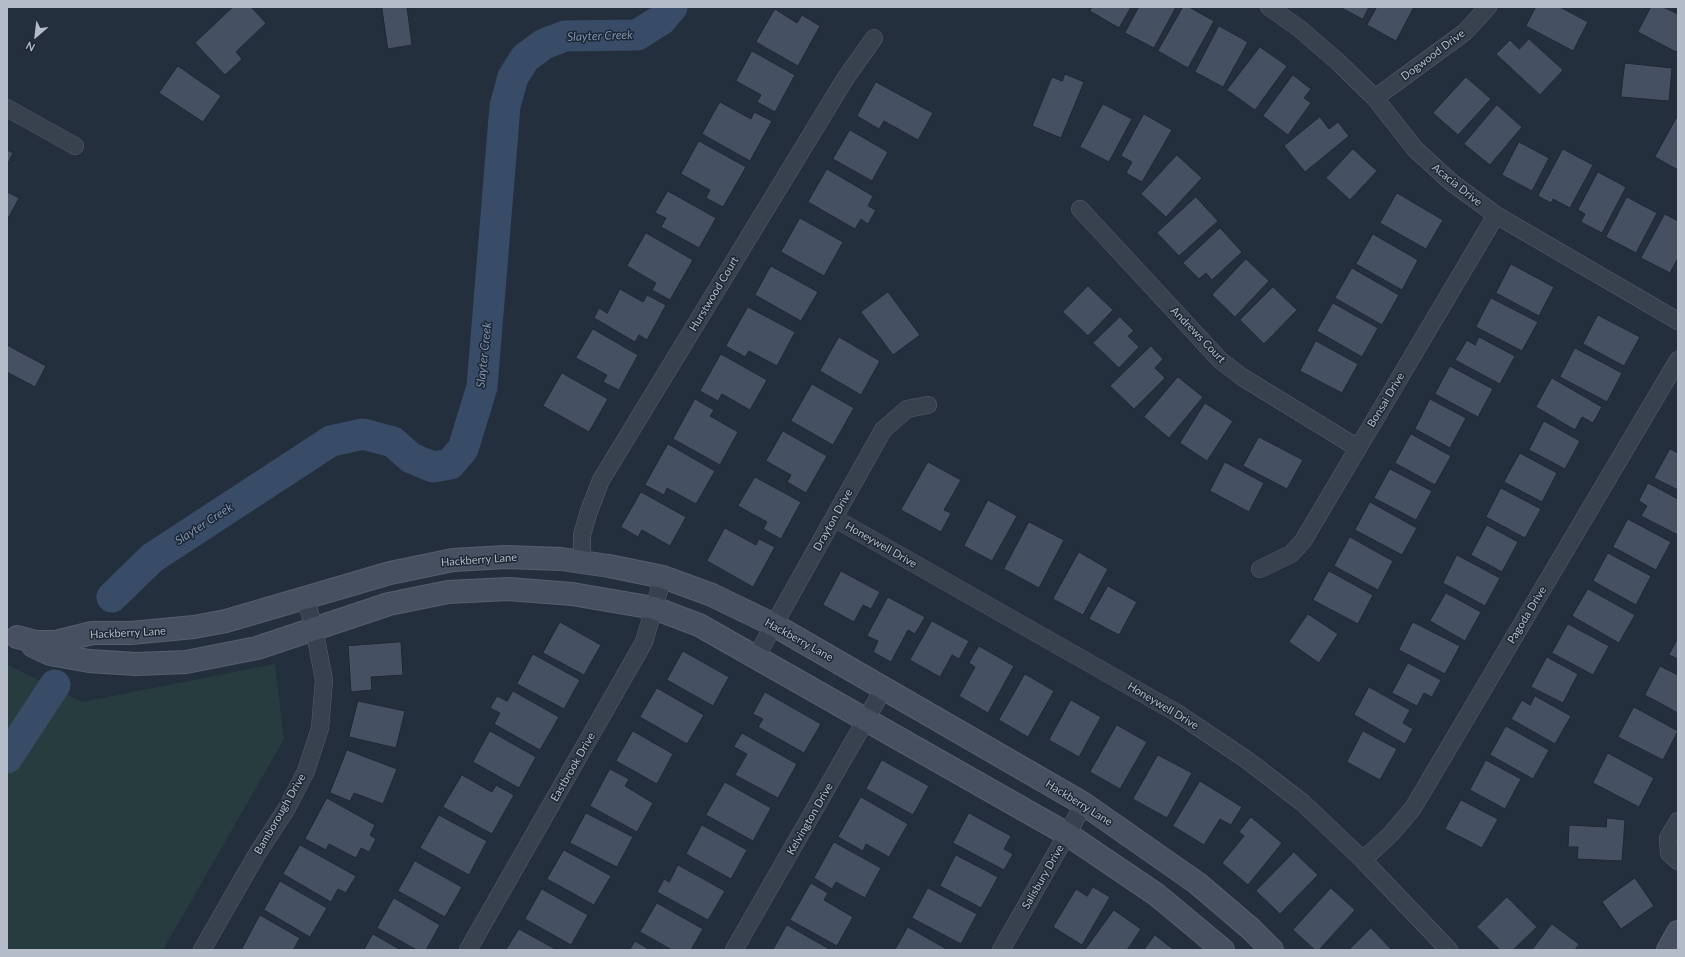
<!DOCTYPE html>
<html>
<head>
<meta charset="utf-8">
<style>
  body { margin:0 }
  #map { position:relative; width:1685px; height:957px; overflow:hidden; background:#242f3e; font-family:Lato,sans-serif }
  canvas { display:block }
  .frame { position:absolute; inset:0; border:8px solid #b4bcc9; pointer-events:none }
  .north { position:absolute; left:16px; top:16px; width:40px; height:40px; -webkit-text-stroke:3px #1d2633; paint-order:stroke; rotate:208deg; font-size:11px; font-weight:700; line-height:16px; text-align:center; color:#b4bcc9 }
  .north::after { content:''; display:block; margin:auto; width:14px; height:18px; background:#b4bcc9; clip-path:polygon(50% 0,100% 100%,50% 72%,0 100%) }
</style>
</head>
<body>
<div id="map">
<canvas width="1685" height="957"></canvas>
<div class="frame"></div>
<div class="north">N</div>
</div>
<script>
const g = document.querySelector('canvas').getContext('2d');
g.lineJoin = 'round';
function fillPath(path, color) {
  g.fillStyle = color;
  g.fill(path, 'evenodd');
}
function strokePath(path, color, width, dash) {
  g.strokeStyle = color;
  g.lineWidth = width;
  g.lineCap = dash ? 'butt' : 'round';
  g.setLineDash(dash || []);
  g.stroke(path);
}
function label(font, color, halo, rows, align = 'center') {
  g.font = font + ' Lato,sans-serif';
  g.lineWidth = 3;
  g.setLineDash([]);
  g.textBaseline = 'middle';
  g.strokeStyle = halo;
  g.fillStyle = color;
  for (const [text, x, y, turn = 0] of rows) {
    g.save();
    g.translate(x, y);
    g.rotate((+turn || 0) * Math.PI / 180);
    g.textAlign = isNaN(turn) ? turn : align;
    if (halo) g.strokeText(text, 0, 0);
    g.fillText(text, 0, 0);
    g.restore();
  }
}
const green = new Path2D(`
  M7 664 82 702 275 664 284 739 163 950H7Z`);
const river = new Path2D(`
  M112 597 152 558 331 441 363 434 393 442 411 458 433 467 450 464 463 449 482 387 505 106 513 77 525 58 544 44 565 36 637 35 661 20 672 7
  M7 758 55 685`);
const building = new Path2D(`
  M233 7H251L266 23 236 52 242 59 225 75 195 43Z
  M382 7H407L412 45 388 49Z
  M1092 7H1131L1119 28 1090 11Z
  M1139 7H1176L1154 48 1125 33Z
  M1183 7H1189L1214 21 1188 68 1158 51Z
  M1340 7H1369L1363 19Z
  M1377 7H1414L1396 41 1367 25Z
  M1536 7H1560L1588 22 1573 51 1526 26Z
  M1651 7H1663L1678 14V49L1676 52 1638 32Z
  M775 9 797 23 802 15 820 26 798 66 756 42Z
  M1219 26 1248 42 1223 87 1195 72Z
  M1529 39 1563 70 1540 95 1496 54 1510 40 1519 49Z
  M1260 47 1287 66 1255 110 1227 90Z
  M752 51 795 75 775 112 757 102 761 95 736 81Z
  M1625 63 1672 68 1669 101 1621 97Z
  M178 66 221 96 203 122 159 93Z
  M1065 74 1084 82 1061 138 1032 126 1052 77 1062 81Z
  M1293 75 1311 89 1304 98 1311 103 1288 135 1263 116Z
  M1466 77 1491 99 1458 135 1433 113Z
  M876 82 933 113 918 140 884 121 879 129 857 116Z
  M720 102 751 119 754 112 772 121 750 161 702 134Z
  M1103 104 1132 119 1109 162 1080 147Z
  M1497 105 1522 127 1490 165 1464 144Z
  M1144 114 1172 130 1142 182 1126 173 1132 162 1121 156Z
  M1320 117 1329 129 1338 122 1349 136 1305 172 1284 146Z
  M1677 117 1678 118V170L1655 157Z
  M850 130 888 152 872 181 833 159Z
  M699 141 746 167 723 207 706 198 710 190 681 174Z
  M1519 142 1549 158 1532 191 1502 175Z
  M1353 149 1377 171 1350 200 1326 178Z
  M1563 149 1593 165 1570 208 1553 199 1551 203 1538 196Z
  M7 150 13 153 7 165Z
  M1177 155 1202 178 1166 217 1141 194Z
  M827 169 873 196 868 206 876 210 868 224 861 219 855 229 808 202Z
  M1598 172 1626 187 1602 233 1581 222 1585 214 1578 210Z
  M668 191 716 218 699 248 661 227 666 218 655 213Z
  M7 192 19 198 9 217 7 216Z
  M1397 193 1443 220 1426 249 1380 223Z
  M1196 197 1218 221 1179 256 1157 233Z
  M1627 197 1657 213 1636 253 1606 237Z
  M1665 214 1678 221V258L1670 273 1641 258Z
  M800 218 843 242 824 276 781 252Z
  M1220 228 1242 252 1212 280 1206 273 1199 279 1183 263Z
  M646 233 693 260 670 300 652 290 656 283 627 266Z
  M1373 234 1418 260 1402 290 1356 264Z
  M1246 259 1269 281 1235 317 1212 295Z
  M1511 264 1554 287 1539 316 1496 293Z
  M771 266 818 292 801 321 755 295Z
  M1352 268 1399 295 1382 325 1335 298Z
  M1088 286 1113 310 1088 336 1063 312Z
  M1273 287 1297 310 1264 344 1240 320Z
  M620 289 643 302 647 295 666 305 647 340 639 335 635 342 594 318 599 308 607 313Z
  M888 292 920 335 893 355 861 312Z
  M1491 298 1538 322 1522 351 1476 327Z
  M1333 303 1378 328 1362 357 1317 331Z
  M748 307 795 332 777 366 749 351 745 357 726 346Z
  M1598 315 1640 337 1624 366 1583 344Z
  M1120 317 1134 331 1128 336 1139 347 1119 368 1093 343Z
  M593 329 638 355 619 390 603 382 607 375 576 358Z
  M839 337 880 361 861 395 820 371Z
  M1479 337 1515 356 1500 384 1455 360 1467 340 1475 345Z
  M1316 341 1358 364 1342 393 1300 371Z
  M7 345 46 366 35 387 7 372Z
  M1151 346 1163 359 1155 368 1165 378 1134 409 1110 386Z
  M1575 348 1622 373 1607 402 1560 377Z
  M721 354 767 380 750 410 722 394 718 401 700 391Z
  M1450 366 1493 389 1478 417 1435 394Z
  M562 373 608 399 589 432 543 406Z
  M1178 377 1203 397 1169 438 1144 417Z
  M1552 378 1602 407 1593 423 1582 417 1575 430 1536 407Z
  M812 384 854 408 833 445 791 421Z
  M695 399 714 410 710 416 738 432 720 465 673 439Z
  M1430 399 1466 418 1450 448 1415 429Z
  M1205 403 1233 421 1207 461 1180 443Z
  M1544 421 1580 441 1565 469 1529 450Z
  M783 431 827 456 806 493 787 482 791 475 766 461Z
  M1411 434 1451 456 1435 485 1395 463Z
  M1259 437 1303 460 1287 489 1243 466Z
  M668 444 715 471 696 504 667 488 664 495 645 485Z
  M1670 449 1678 453V490L1654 478Z
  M1520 453 1557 473 1542 502 1504 482Z
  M928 462 961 480 944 510 951 513 941 532 901 510Z
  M1225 462 1264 483 1249 512 1210 491Z
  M1390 469 1432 491 1416 520 1374 498Z
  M755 477 801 502 781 539 763 529 767 522 738 506Z
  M1648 483 1678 499V535L1641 516 1647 506 1639 501Z
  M1501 488 1541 509 1525 538 1486 517Z
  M641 492 686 517 670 546 642 530 638 537 621 527Z
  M988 500 1017 516 992 561 964 546Z
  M1370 502 1417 528 1402 555 1355 530Z
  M1628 519 1671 542 1656 570 1613 547Z
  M1029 522 1064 540 1039 588 1004 569Z
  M1487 525 1518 542 1502 572 1471 555Z
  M725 528 756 545 759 539 775 547 753 587 707 561Z
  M1350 537 1393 561 1378 590 1334 566Z
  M1079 552 1108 569 1083 615 1053 599Z
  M1608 553 1651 576 1636 605 1593 581Z
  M1457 555 1500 578 1485 606 1443 583Z
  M841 571 880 592 871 609 863 605 854 622 823 605Z
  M1329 571 1373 595 1358 624 1313 600Z
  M1108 586 1137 602 1119 635 1089 619Z
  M1588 589 1635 615 1619 643 1572 616Z
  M1446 593 1481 612 1465 641 1430 621Z
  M888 597 925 617 915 634 908 630 891 662 873 652 878 641 867 636Z
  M1308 614 1338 634 1319 663 1289 642Z
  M932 621 969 641 959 659 952 655 940 677 910 660Z
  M560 622 601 645 584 675 543 653Z
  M1413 622 1460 646 1445 674 1399 650Z
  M1568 624 1609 646 1593 675 1552 653Z
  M1678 638V659L1669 655Z
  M401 642 403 675 371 677 372 690 351 692 348 646Z
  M979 646 1014 666 988 713 959 696 975 667 969 663Z
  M683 651 729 677 713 706 667 680Z
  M533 654 580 680 564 709 517 684Z
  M1547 657 1578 674 1563 703 1531 687Z
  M1408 663 1441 680 1432 697 1424 693 1417 706 1392 693Z
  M1660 666 1678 675V713L1645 695Z
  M1025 674 1054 691 1028 737 999 720Z
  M1369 687 1410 710 1403 723 1413 729 1405 744 1354 715Z
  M657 688 704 715 687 744 640 717Z
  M513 691 559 717 540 750 494 724 500 713 490 708 497 696 507 701Z
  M765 692 821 724 804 753 758 727 763 719 753 714Z
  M1535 696 1571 716 1555 744 1511 719 1522 700 1530 705Z
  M1071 700 1101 717 1079 757 1049 740Z
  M358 701 405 711 396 748 349 737Z
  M1634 707 1678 731 1663 760 1618 737Z
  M1117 725 1147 742 1120 789 1090 772Z
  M1506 726 1549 750 1533 779 1490 755Z
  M490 731 536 757 519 788 473 762Z
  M633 731 673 754 657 784 616 761Z
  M1363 731 1397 749 1380 780 1347 762Z
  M742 733 797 764 778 798 735 775 747 754 734 747Z
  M347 750 397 769 383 804 354 793 350 801 330 793Z
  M1608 753 1654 778 1639 807 1593 783Z
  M1158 755 1192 773 1167 818 1133 799Z
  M882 760 929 786 913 815 866 789Z
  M1486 760 1521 779 1505 809 1470 790Z
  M610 769 629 779 625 786 653 803 637 832 590 806Z
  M462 775 492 792 496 785 514 795 492 834 443 807Z
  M1200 781 1242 807 1231 825 1220 819 1204 845 1173 826Z
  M725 782 771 808 753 841 706 815Z
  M861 797 908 824 889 857 866 844 863 851 838 837Z
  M327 798 375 825 370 835 376 839 369 852 361 848 356 858 329 844 326 850 305 839Z
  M1461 800 1498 819 1482 848 1445 829Z
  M586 813 633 837 617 867 570 843Z
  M969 813 1011 836 1004 849 1013 854 1004 870 953 843Z
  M439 815 487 841 469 875 420 848Z
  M1251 817 1282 843 1248 885 1222 863 1244 836 1239 832Z
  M1607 818 1625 820 1622 861 1577 859 1578 847H1568L1569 825 1606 827Z
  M702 825 747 850 731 879 686 854Z
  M834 842 881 868 865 898 836 882 832 889 814 878Z
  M300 845 356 876 346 893 338 889 331 902 283 874Z
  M564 850 611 876 594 905 547 879Z
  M1294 852 1318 875 1280 914 1256 891Z
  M956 855 998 877 981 908 940 886Z
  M415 861 462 887 445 917 398 891Z
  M678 865 725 891 708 920 657 892 664 879 669 882Z
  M1635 878 1654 906 1621 929 1602 902Z
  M280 881 327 908 310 937 264 910Z
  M811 883 828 893 824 900 853 917 837 946 790 920Z
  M1093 887 1110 897 1082 945 1053 927 1076 889 1087 896Z
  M928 888 977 914 961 944 912 918Z
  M1331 888 1355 910 1319 950H1315L1293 930Z
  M542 889 588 915 571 945 525 919Z
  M1507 897 1537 927 1513 950H1500L1477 927Z
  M394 898 440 925 426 950H417L377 928Z
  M657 903 703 929 691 950H672L640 932Z
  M1114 910 1141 929 1127 950H1085Z
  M260 915 300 938 293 950H244L242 949Z
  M1552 924 1579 944 1575 950H1532Z
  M787 925 831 950H773Z
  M908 927 948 950H895Z
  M1371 928 1392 950H1349Z
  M519 929 557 950H506Z
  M373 934 401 950H364Z
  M1155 935 1174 950H1144Z
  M635 941 650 950H630Z`);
const street = new Path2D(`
  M1269 7 1300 29 1337 61 1375 98 1415 149 1451 182 1496 215 1678 321
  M1375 98 1465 32 1488 7
  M7 108 75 146
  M1080 209 1220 360 1242 377 1358 448
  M834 518 1177 713 1247 760 1303 803 1363 860 1449 950
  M582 562V535L589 511 601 480 845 79 874 38
  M1260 569 1291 554 1303 541 1496 215
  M756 657 883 430 907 409 928 405
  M1678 821 1668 838 1669 853 1678 861
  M1363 860 1391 834 1413 808 1678 360
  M202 950 257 854 287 808 306 771 320 728 324 680 314 628 305 597
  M468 950 644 642 663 577
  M734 950 884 688
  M1001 950 1084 804`);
const secondary = new Path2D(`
  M17 637 36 642H56L92 633H131L194 627 226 621 390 573 453 560 506 557 561 559 609 566 663 577 712 595 774 625 1084 804 1197 883 1251 929 1272 950
  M33 646 50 654 89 661 136 664 186 662 257 648 389 604 448 592 508 589 572 594 654 608 699 625 1067 834 1157 895 1223 950
  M1668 950 1678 932`);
const streetNames = [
  ["Dogwood Drive",1433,55,-37],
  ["Acacia Drive",1457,185,39],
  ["Hurstwood Court",714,294,-59],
  ["Andrews Court",1198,335,46],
  ["Bonsai Drive",1386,400,-59],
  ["Drayton Drive",833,520,-61],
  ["Honeywell Drive",881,545,30],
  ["Hackberry Lane",479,560,-4],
  ["Pagoda Drive",1527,615,-59],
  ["Hackberry Lane",128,633,-3],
  ["Hackberry Lane",799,640,29],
  ["Honeywell Drive",1163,706,31],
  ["Eastbrook Drive",573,767,-60],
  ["Hackberry Lane",1079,803,32],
  ["Bamborough Drive",280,814,-60],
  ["Kelvington Drive",810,819,-60],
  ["Salisbury Drive",1043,877,-60]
];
const waterNames = [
  ["Slayter Creek",600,36,-2],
  ["Slayter Creek",484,355,-84],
  ["Slayter Creek",204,524,-33]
];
fillPath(green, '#263c3f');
strokePath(river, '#394c67', 31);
fillPath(building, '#455162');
strokePath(building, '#1f2835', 1);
strokePath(street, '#565f6c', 18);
strokePath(secondary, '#565f6c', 24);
strokePath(street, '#38414e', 17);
strokePath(secondary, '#465061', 22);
label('11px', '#b4bcc9', '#1d2633', streetNames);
label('italic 12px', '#7c92b1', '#1d2633', waterNames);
</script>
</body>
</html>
